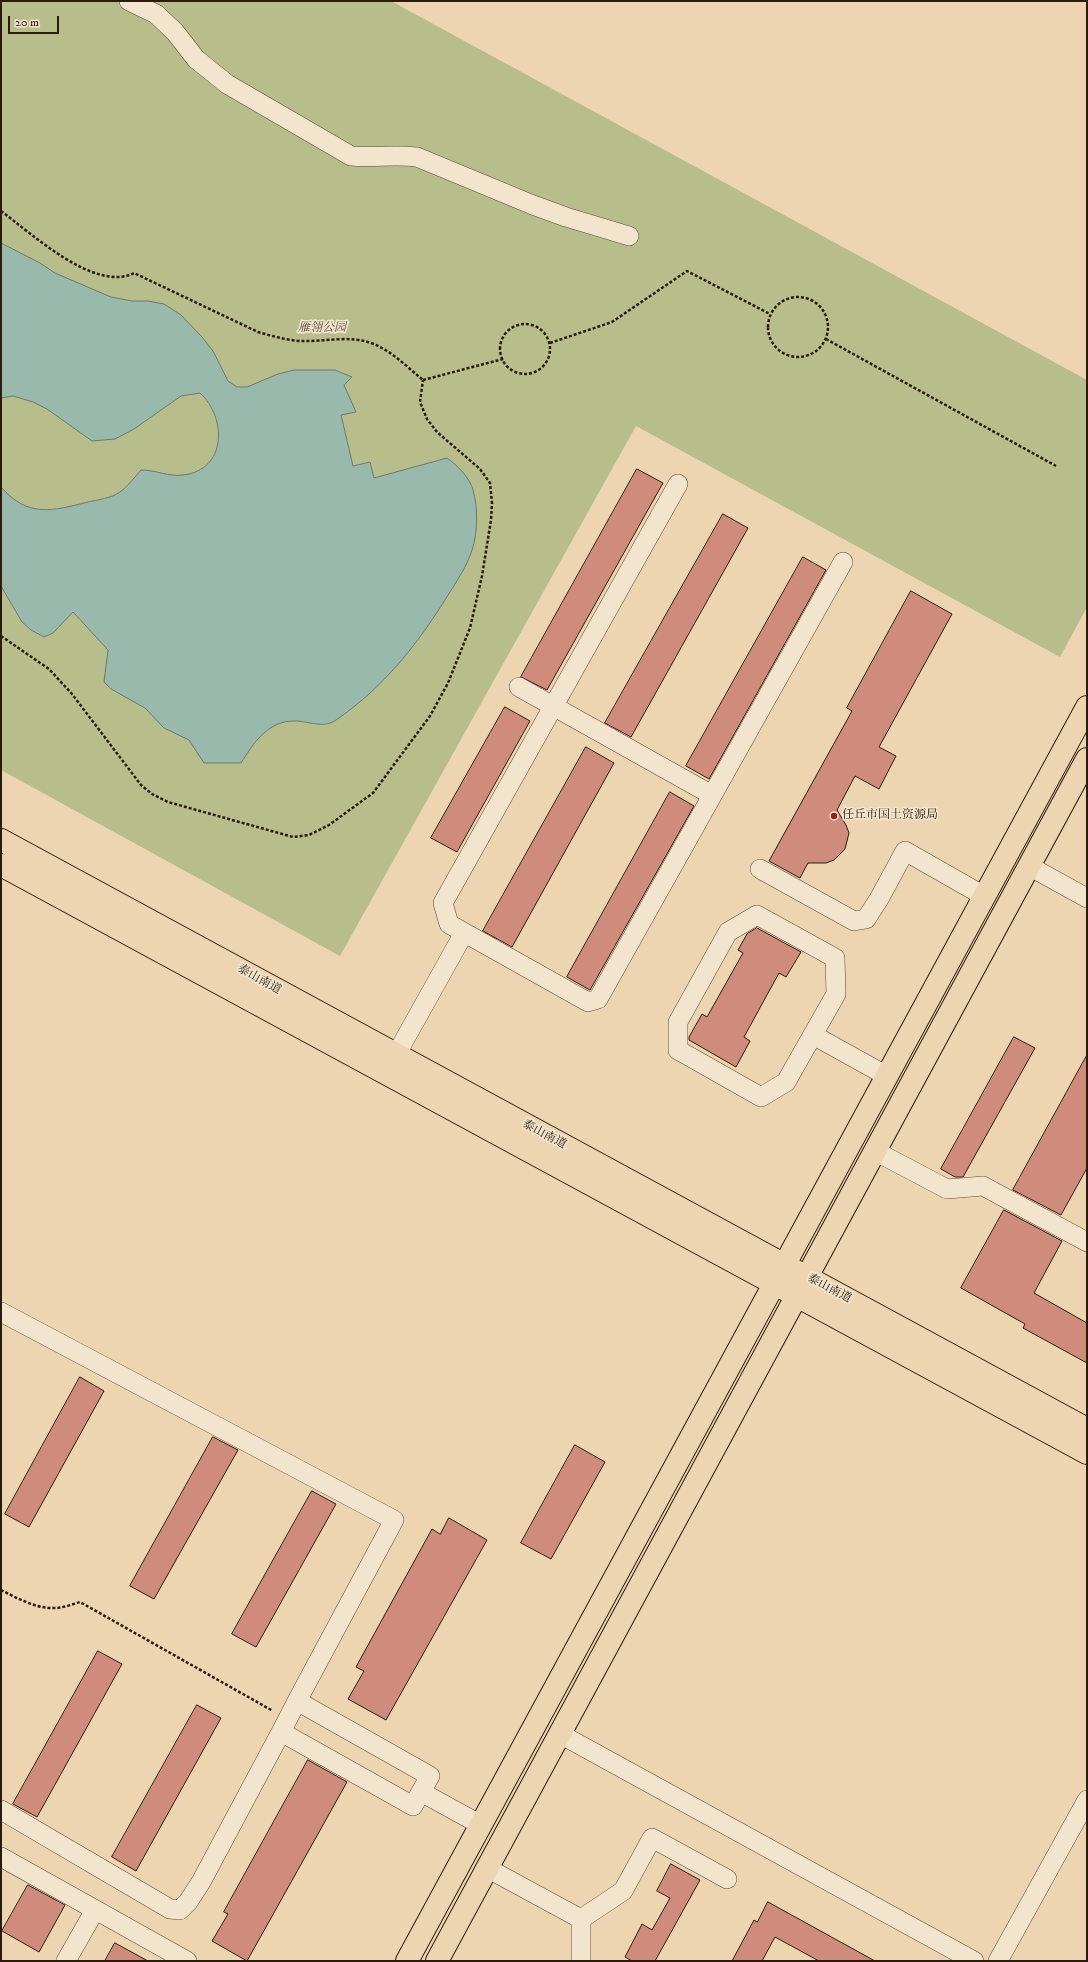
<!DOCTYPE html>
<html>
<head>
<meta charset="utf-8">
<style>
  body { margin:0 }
  #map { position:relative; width:1088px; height:1962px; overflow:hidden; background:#edd5b2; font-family:"IM FELL DW Pica",serif }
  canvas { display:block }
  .frame { position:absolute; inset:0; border:2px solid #2b1b0d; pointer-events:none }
  .scale { position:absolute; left:8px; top:16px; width:51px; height:18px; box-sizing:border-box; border:2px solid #2b1b0d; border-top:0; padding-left:5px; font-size:12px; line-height:14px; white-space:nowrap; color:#2b1b0d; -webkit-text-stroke:3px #f3e4cd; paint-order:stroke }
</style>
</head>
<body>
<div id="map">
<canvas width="1088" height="1962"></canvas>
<div class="frame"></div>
<div class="scale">20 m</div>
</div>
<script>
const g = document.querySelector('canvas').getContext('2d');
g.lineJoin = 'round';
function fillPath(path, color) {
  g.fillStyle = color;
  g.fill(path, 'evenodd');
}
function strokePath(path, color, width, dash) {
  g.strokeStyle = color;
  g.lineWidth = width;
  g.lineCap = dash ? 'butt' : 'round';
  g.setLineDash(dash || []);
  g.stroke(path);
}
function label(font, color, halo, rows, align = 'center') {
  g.font = font + ' "IM FELL DW Pica","Noto Serif SC",serif';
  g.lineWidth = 3.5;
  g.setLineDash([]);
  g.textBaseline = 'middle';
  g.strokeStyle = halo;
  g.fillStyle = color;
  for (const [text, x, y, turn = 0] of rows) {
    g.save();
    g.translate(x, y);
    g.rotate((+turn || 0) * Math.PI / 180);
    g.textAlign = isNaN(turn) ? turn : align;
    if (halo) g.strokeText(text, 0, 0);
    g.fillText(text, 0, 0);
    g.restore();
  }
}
const green = new Path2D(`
  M1 1H391L1087 380V607L1060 657 636 426 340 956 1 770Z`);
const water = new Path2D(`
  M1 243 40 263 55 273 111 297 132 301H148L164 304 181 315 202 337 213 351 228 381 237 387H247L278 374 294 370H335L352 377 344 385 356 412 341 415 353 466 370 462 374 478 447 458C457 465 470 478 473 490 478 507 478 533 472 550 467 566 457 581 448 595 418 644 383 688 336 720 324 729 308 721 295 721 268 720 253 744 241 763H204L189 740 164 728 145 708 111 689 104 682 108 650 73 612 53 633 44 637 31 630 22 622 1 586V487C28 518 52 511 88 502 97 500 112 498 120 492 128 486 134 478 141 470 156 470 169 477 183 475 227 470 227 418 200 393L181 396 134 429 115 439 92 441 47 409 33 402 13 396 1 398Z`);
const building = new Path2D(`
  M637 469 663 483 547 690 521 677Z
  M723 514 748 528 631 737 605 723Z
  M803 557 826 570 709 779 686 766Z
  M911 591 952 614 879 747 896 756 879 789 855 776 837 810 846 825 849 833 845 849 834 860 826 863H808L800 878 769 861 852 711 847 708Z
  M505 707 530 721 457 852 431 838Z
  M586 747 614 763 512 947 483 931Z
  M670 792 694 806 590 990 567 977Z
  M757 928 801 952 786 977 779 973 744 1037 750 1041 736 1067 689 1040V1037L702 1014 707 1017 743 953 738 950 747 934Z
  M1014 1037 1035 1048 963 1177H955L941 1169Z
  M1087 1055V1168L1061 1215 1013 1190Z
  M1004 1210 1062 1241 1034 1293 1087 1323V1363L1023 1328 1025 1324 961 1288Z
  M80 1377 104 1391 29 1527 5 1514Z
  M213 1437 238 1450 154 1599 130 1586Z
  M575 1445 605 1462 551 1559 521 1543Z
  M312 1491 336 1504 256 1647 232 1634Z
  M449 1518 487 1540 386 1720 348 1699 364 1671 356 1667 432 1529 440 1534Z
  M98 1651 122 1664 37 1817 13 1804Z
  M197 1705 221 1718 136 1871 112 1857Z
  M308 1760 347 1782 247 1961 212 1941 228 1914 224 1912Z
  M671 1864 700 1880 655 1961H632L625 1957 642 1924 652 1930 670 1898 657 1891Z
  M28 1885 65 1905 39 1952 2 1931Z
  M768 1902 875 1961H819L775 1937 762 1961H732L754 1920 757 1922Z
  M115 1943 148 1961H105Z`);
const path = new Path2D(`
  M1 211C31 233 95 293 134 273L258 332C272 336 286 340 300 341 323 342 349 335 371 343 391 350 407 367 423 380
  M768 327a30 30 0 1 1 60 0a30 30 0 1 1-60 0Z
  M500 349a25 25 0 1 1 50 0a25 25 0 1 1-50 0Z
  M826 339 1056 466
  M550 343 612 322 687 271 770 314
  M423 380 503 359
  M1 636 49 669 72 694 141 785 152 794 168 802 293 837 309 835 329 825 373 793 430 716 448 683 470 628 482 576 491 520 492 503 490 483 480 469 437 432 427 419 420 402 423 380
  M1 1590C17 1598 36 1609 55 1608 63 1608 73 1604 80 1602L273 1711`);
const minor = new Path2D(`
  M129 1 156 14 175 32 196 59 227 84 351 156C374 158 395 154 417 157L533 205 566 217 629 236
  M678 484 443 903 449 924 588 1002 598 999 843 562
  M519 687 712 795
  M1029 866 1087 898
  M760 869 854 921 866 919 879 899 905 851 984 896
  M757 915 835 958 836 994 786 1082 761 1097 678 1050V1022L728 932Z
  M813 1035 887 1076
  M396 1055 464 933
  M875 1151 947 1189 983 1186 1087 1242
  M1 1312 394 1520 297 1701
  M297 1701 430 1776 413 1806 281 1732Z
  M560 1734 974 1961
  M421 1792 481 1825
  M1 1810 170 1909 180 1910 188 1902 201 1882 281 1732
  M1 1857 187 1961
  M487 1868 581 1919
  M66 1961 95 1910
  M581 1961V1919L623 1891 652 1838 727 1879
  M998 1961 1087 1800`);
const major = new Path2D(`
  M1 840 1087 1429
  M1 865 1087 1453
  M407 1961 1087 707
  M437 1961 1087 759`);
const markers = [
  [834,816,4,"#8f2418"]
];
const parkNames = [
  ["雁翎公园",322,329]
];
const poiNames = [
  ["任丘市国土资源局",842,816]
];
const streetNames = [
  ["泰山南道",259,980,29],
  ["泰山南道",544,1135,28],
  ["泰山南道",829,1289,28]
];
fillPath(green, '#b8bd8c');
fillPath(water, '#99b9ac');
strokePath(water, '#6d7a6c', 1);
fillPath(building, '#cf8c7c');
strokePath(building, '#2b1b0d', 1);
strokePath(minor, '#5c4a36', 20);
strokePath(major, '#2b1b0d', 24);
strokePath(path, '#2b1b0d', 2.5, [3, 2]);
strokePath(minor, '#f3e4cd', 19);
strokePath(major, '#edd5b2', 22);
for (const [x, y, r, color] of markers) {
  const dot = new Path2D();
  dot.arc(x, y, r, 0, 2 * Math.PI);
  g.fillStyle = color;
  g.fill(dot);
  strokePath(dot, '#f3e4cd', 1.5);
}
label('italic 12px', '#554c33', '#f3e4cd', parkNames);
label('12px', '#2b1b0d', '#f3e4cd', poiNames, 'left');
label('12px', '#2b1b0d', '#f3e4cd', streetNames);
</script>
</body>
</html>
